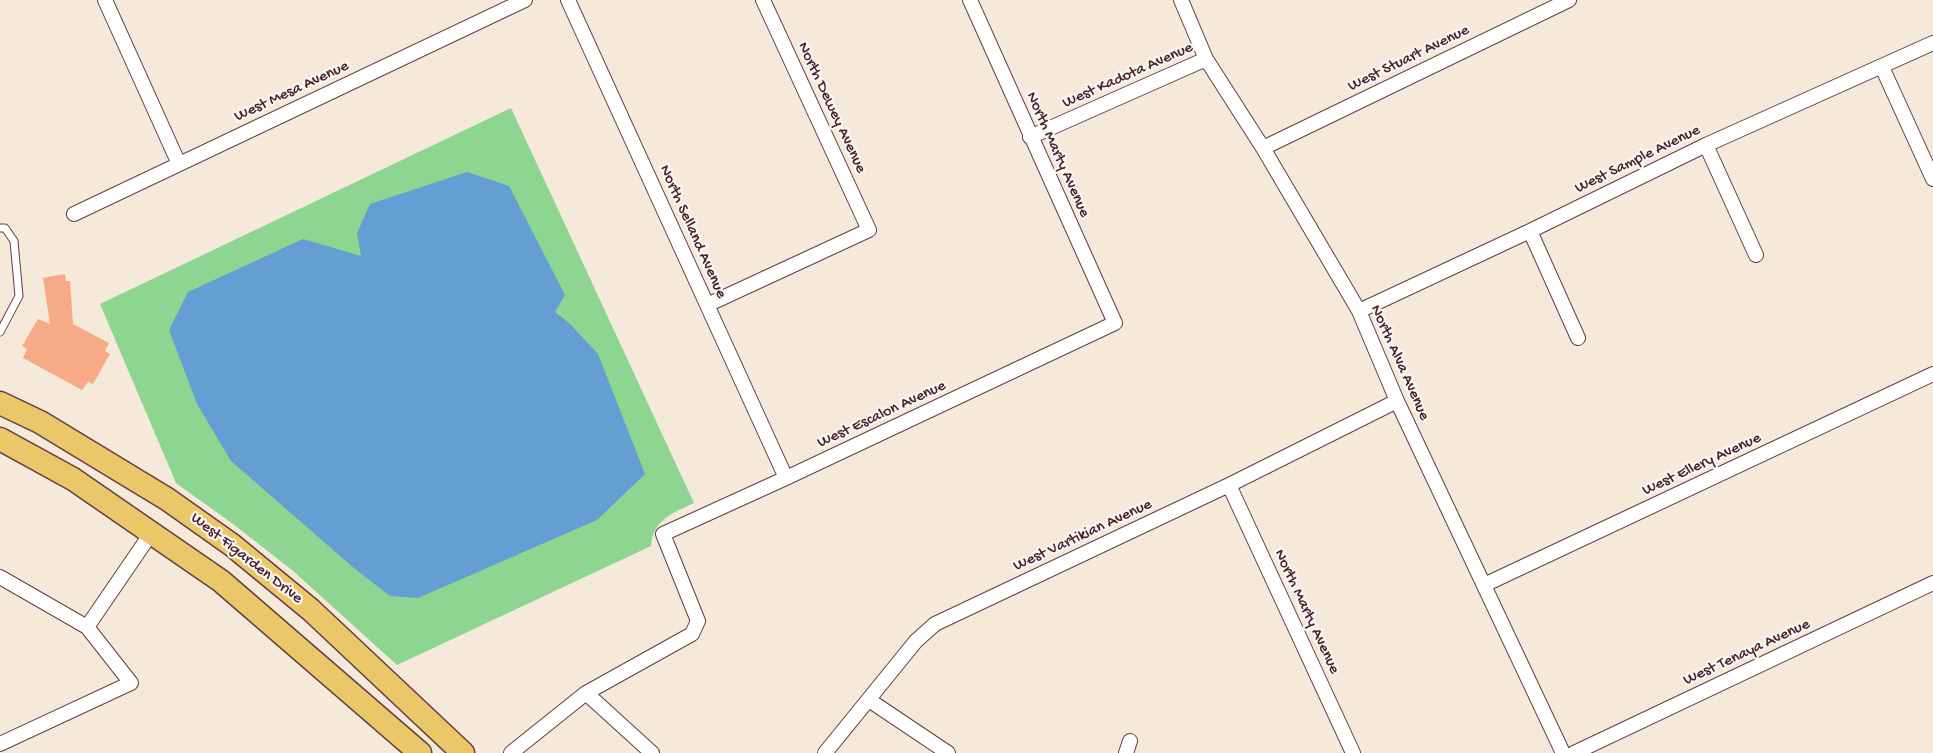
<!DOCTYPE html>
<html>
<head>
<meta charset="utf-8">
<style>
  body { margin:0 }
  canvas { display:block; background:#f5e9d9 }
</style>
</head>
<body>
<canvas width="1933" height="753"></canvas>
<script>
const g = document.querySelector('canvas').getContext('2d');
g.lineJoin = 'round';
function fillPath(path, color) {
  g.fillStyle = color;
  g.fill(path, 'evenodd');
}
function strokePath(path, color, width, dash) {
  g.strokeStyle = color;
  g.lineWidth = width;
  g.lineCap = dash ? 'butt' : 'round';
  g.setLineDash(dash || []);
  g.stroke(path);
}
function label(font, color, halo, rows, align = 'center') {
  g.font = font + ' "Gochi Hand",sans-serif';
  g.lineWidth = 4.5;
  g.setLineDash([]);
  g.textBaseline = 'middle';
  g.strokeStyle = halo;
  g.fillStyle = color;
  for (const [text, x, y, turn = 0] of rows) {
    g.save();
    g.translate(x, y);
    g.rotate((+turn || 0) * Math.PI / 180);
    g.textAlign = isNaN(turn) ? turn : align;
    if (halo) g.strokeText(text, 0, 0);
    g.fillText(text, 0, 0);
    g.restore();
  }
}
const green = new Path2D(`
  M511 108 694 503C672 513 653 520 651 546L397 665 292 570 233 524 176 483 100 304Z`);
const water = new Path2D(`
  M467 172 509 186 565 295 555 312 570 324 598 354 645 474 597 520 418 598 390 596 355 569 231 461 197 404 169 330 188 292 303 239 361 256 357 233 370 204Z`);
const building = new Path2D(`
  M65 274 66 281H70L73 324 109 343 105 351 110 354 93 384 88 382 82 390 23 358 27 349 22 346 38 319 50 324 43 278Z`);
const service = new Path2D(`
  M0 228H5L14 241 19 296 0 332`);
const minor = new Path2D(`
  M105 0 179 164
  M568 0 786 478
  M1181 0 1206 59 1263 148 1359 311 1397 401 1563 753
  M1882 67 1933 179
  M1030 137 1206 59
  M1706 145 1756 255
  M1263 148 1569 0
  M74 214 525 0
  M1530 231 1578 338
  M707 305 869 230 763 0
  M1359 311 1530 231 1706 145 1933 43
  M1229 485 1353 753
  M0 577 87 627 131 683 0 744
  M1484 585 1933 374
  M87 627 152 532
  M586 693 652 753
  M869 700 948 753
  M511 753 586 693 692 634 698 621 663 534 786 478 1115 323 970 0
  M825 753 916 641 935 624 1229 485 1397 401
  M1126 753 1130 741
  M1574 753 1933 583`);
const primary = new Path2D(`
  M0 403 40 422 167 499 232 545 311 610 463 753
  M0 439 73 479 221 581 420 753`);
const streetNames = [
  ["West Stuart Avenue",1409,59,-26],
  ["West Kadota Avenue",1128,76,-24],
  ["West Mesa Avenue",292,92,-25],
  ["North Dewey Avenue",831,108,65],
  ["North Marty Avenue",1057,155,66],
  ["West Sample Avenue",1638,160,-26],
  ["North Selland Avenue",692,232,66],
  ["North Alva Avenue",1399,363,66],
  ["West Escalon Avenue",882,415,-25],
  ["West Ellery Avenue",1702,465,-25],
  ["West Vartikian Avenue",1083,536,-25],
  ["West Figarden Drive",246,559,38],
  ["North Marty Avenue",1306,612,65],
  ["West Tenaya Avenue",1747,653,-25]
];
fillPath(green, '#8dd590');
fillPath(water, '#639fd3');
fillPath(building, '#f6aa86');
strokePath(service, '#643d45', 9);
strokePath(minor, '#643d45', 16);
strokePath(primary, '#643d45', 25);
strokePath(service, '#fff', 7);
strokePath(minor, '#fff', 14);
strokePath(primary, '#eac769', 22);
label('16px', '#4a1f2b', '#f6f6f2', streetNames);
</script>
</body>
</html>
